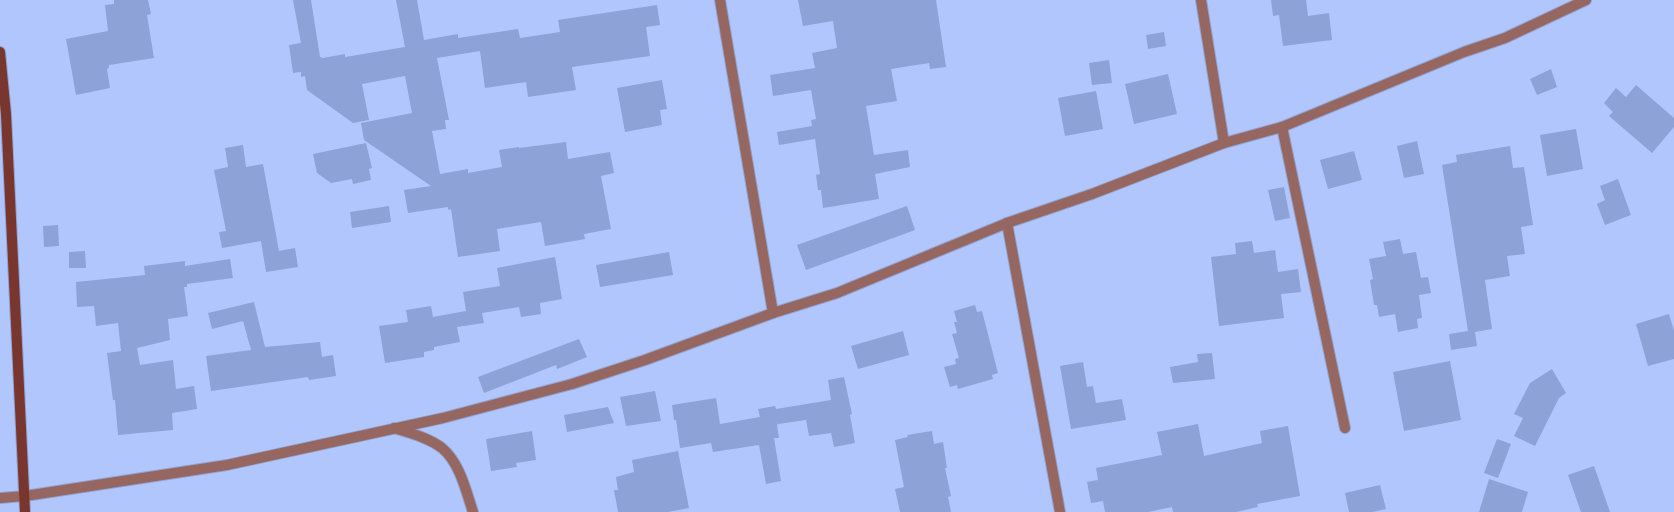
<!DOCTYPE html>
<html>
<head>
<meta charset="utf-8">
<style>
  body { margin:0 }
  canvas { display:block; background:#b1c6fc }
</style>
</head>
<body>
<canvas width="1674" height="512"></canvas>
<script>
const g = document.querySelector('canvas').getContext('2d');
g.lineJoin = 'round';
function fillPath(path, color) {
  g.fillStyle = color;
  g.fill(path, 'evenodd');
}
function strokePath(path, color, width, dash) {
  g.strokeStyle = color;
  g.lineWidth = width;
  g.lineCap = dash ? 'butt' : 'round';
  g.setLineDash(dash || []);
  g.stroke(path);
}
const building = new Path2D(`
  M114 0H148L151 14 147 15 154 58 109 65V68L107 69 110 88 76 95 66 39 108 31 105 5 114 4Z
  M293 0H311L320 57 323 58 345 54V57L405 47 396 0H417L424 40 458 34V38L518 29 520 38 560 32 558 20 657 5 660 25 646 27 650 56 572 67 576 90 528 97 526 82 485 88 480 51 437 58 449 120H445L446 129 432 131 440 174 468 169V173L502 167 499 150 519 147V148L566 142 568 159 610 152 614 173 601 176 611 229 584 234 585 239 545 246 541 222 497 229 500 251 458 257 451 209 448 210V207L408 213 404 190 431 186 364 140 361 123 412 113 405 76 362 84 369 120 353 123 307 90 305 76 301 77V72L293 73 289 45 301 43Z
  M798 0H936L946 67 930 69 929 63 891 69 897 101 866 106 874 155 908 150 910 167 875 174 879 199 823 208 821 190H818L816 175 820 174 815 139 779 145 777 132 812 126 811 120 816 119 811 90 773 96 770 75 815 68 812 53 837 48 833 21 803 26Z
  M1271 0H1306L1308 16 1329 13 1332 40 1283 46 1279 15 1273 16Z
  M1164 32 1166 46 1148 49 1146 35Z
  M1109 60 1112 83 1092 85 1089 63Z
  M1551 69 1557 87 1537 95 1530 79Z
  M1168 74 1177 114 1134 124 1125 84Z
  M662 80 667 109 660 110 662 125 625 132 617 88Z
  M1636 85 1674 118V127L1652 153 1609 116 1613 112 1604 103 1616 88 1626 97Z
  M1096 91 1103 129 1065 136 1058 98Z
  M1576 129 1583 169 1547 176 1540 135Z
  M1417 141 1424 174 1404 178 1397 146Z
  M366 143 372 168 369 169 371 180 353 184 352 179 331 183 317 173 313 154Z
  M243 145 246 167 263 164 279 251 295 248 298 267 266 272 261 241 222 248 219 232 226 231 214 170 228 167 225 148Z
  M1510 146 1513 168 1524 167 1533 225 1521 227 1525 254 1507 256 1510 276 1485 280 1492 329 1475 332 1477 346 1451 350 1449 334 1468 331 1442 165 1457 162 1456 155Z
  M1354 151 1362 180 1328 189 1320 160Z
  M1618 179 1631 215 1605 225 1597 204 1605 200 1600 186Z
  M1284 187 1290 218 1275 221 1268 190Z
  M389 206 391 222 352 228 350 212Z
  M907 206 915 230 806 270 797 245Z
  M58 225 59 246 44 247 43 226Z
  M1400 239 1403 254 1416 252 1421 278 1428 277 1431 293 1419 295 1422 318 1417 319 1418 328 1398 332 1395 314 1379 317 1377 305H1374L1370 280 1373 279 1369 259 1386 256 1383 242Z
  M1252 241 1254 253 1275 250 1278 272 1298 269 1301 292 1281 294 1284 318 1219 326 1211 257 1236 254 1235 243Z
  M85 251 86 268H69V252Z
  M669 252 673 275 600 287 596 265Z
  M555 257 562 299 540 303 541 314 521 317 519 307 482 313 484 323 457 327 460 342 434 347V350L424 352V357L385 363 379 326 408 322 406 310 431 306 433 317 466 311 463 292 500 286 497 268Z
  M230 259 233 278 187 284V287H184L188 316 168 319 170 340 137 348 140 365 173 360 176 389 194 386 197 409 172 413 173 430 118 435 115 400H113L107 353 121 351 118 323 96 326 94 306 77 307 76 282 145 275 144 266 185 261V266Z
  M254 302 265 347 320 342 322 357 333 355 336 376 309 380 308 377 211 391 206 356 251 350 243 321 212 329 208 313Z
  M975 305 977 312 982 311 998 373 992 375 993 379 958 389 957 385 950 387 944 367 956 364 955 359 959 358 952 334 957 333 954 322H957L954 311Z
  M1669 314 1674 331V359L1648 366 1636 324Z
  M903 331 909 355 858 369 851 346Z
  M579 339 587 357 557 369 556 365 484 393 478 377Z
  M1212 353 1215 379 1173 383 1170 367 1198 362 1197 354Z
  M1450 361 1461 420 1404 431 1393 372Z
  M1083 362 1087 387 1093 386 1096 403 1122 399 1126 420 1071 429 1060 366Z
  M1552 369 1566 393 1559 398 1535 446 1514 436 1523 418 1514 414 1530 383Z
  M844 377 852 414 850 415 855 443 834 447 831 433 809 436 806 420 778 424 777 425 779 438H774L781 481 766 484 759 445 713 452 711 443 680 448 676 420H674L672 405 716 398 720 424 760 417 758 409 775 406 776 409 831 400 828 380Z
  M655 391 661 421 626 426 620 397Z
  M608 407 614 423 567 432 564 415Z
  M1198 424 1204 456 1262 443 1260 431 1288 426 1300 496 1257 504 1258 507 1236 512H1173L1172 507 1148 512H1105L1103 501 1091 503 1087 482 1098 480 1096 468 1162 455 1157 432Z
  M532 431 536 460 516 463 517 467 491 471 486 439Z
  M932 431 934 444 943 442 947 468H945L951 496 948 497 951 512H900L895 489 904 487 895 440 908 437 907 435Z
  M1497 439 1511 444 1498 478 1484 473Z
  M678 451 689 508 668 512H618L614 490H618L616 477 634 472 632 460Z
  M1594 466 1610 512H1581L1568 475Z
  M1489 479 1528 492 1522 512H1479Z
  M1380 485 1386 509 1372 512H1349L1345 493Z`);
const minor = new Path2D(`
  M720 0 773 313
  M1201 0 1224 143
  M1282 127 1345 428
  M1007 223 1060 512`);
const tertiary = new Path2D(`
  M394 428C410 433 429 438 442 448 460 463 466 491 473 512
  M0 498 25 496 227 465 443 418 572 384 645 360 773 313 837 293 1007 223 1092 194 1224 143 1282 127 1464 52 1505 38 1586 0`);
const secondary = new Path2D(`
  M0 52 6 114 25 512`);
fillPath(building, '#8da2d6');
strokePath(minor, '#91a3d2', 12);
strokePath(tertiary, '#91a3d2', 12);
strokePath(secondary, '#91a3d2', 12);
strokePath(minor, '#966660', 10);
strokePath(tertiary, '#966660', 10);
strokePath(secondary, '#79362f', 10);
</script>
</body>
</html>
